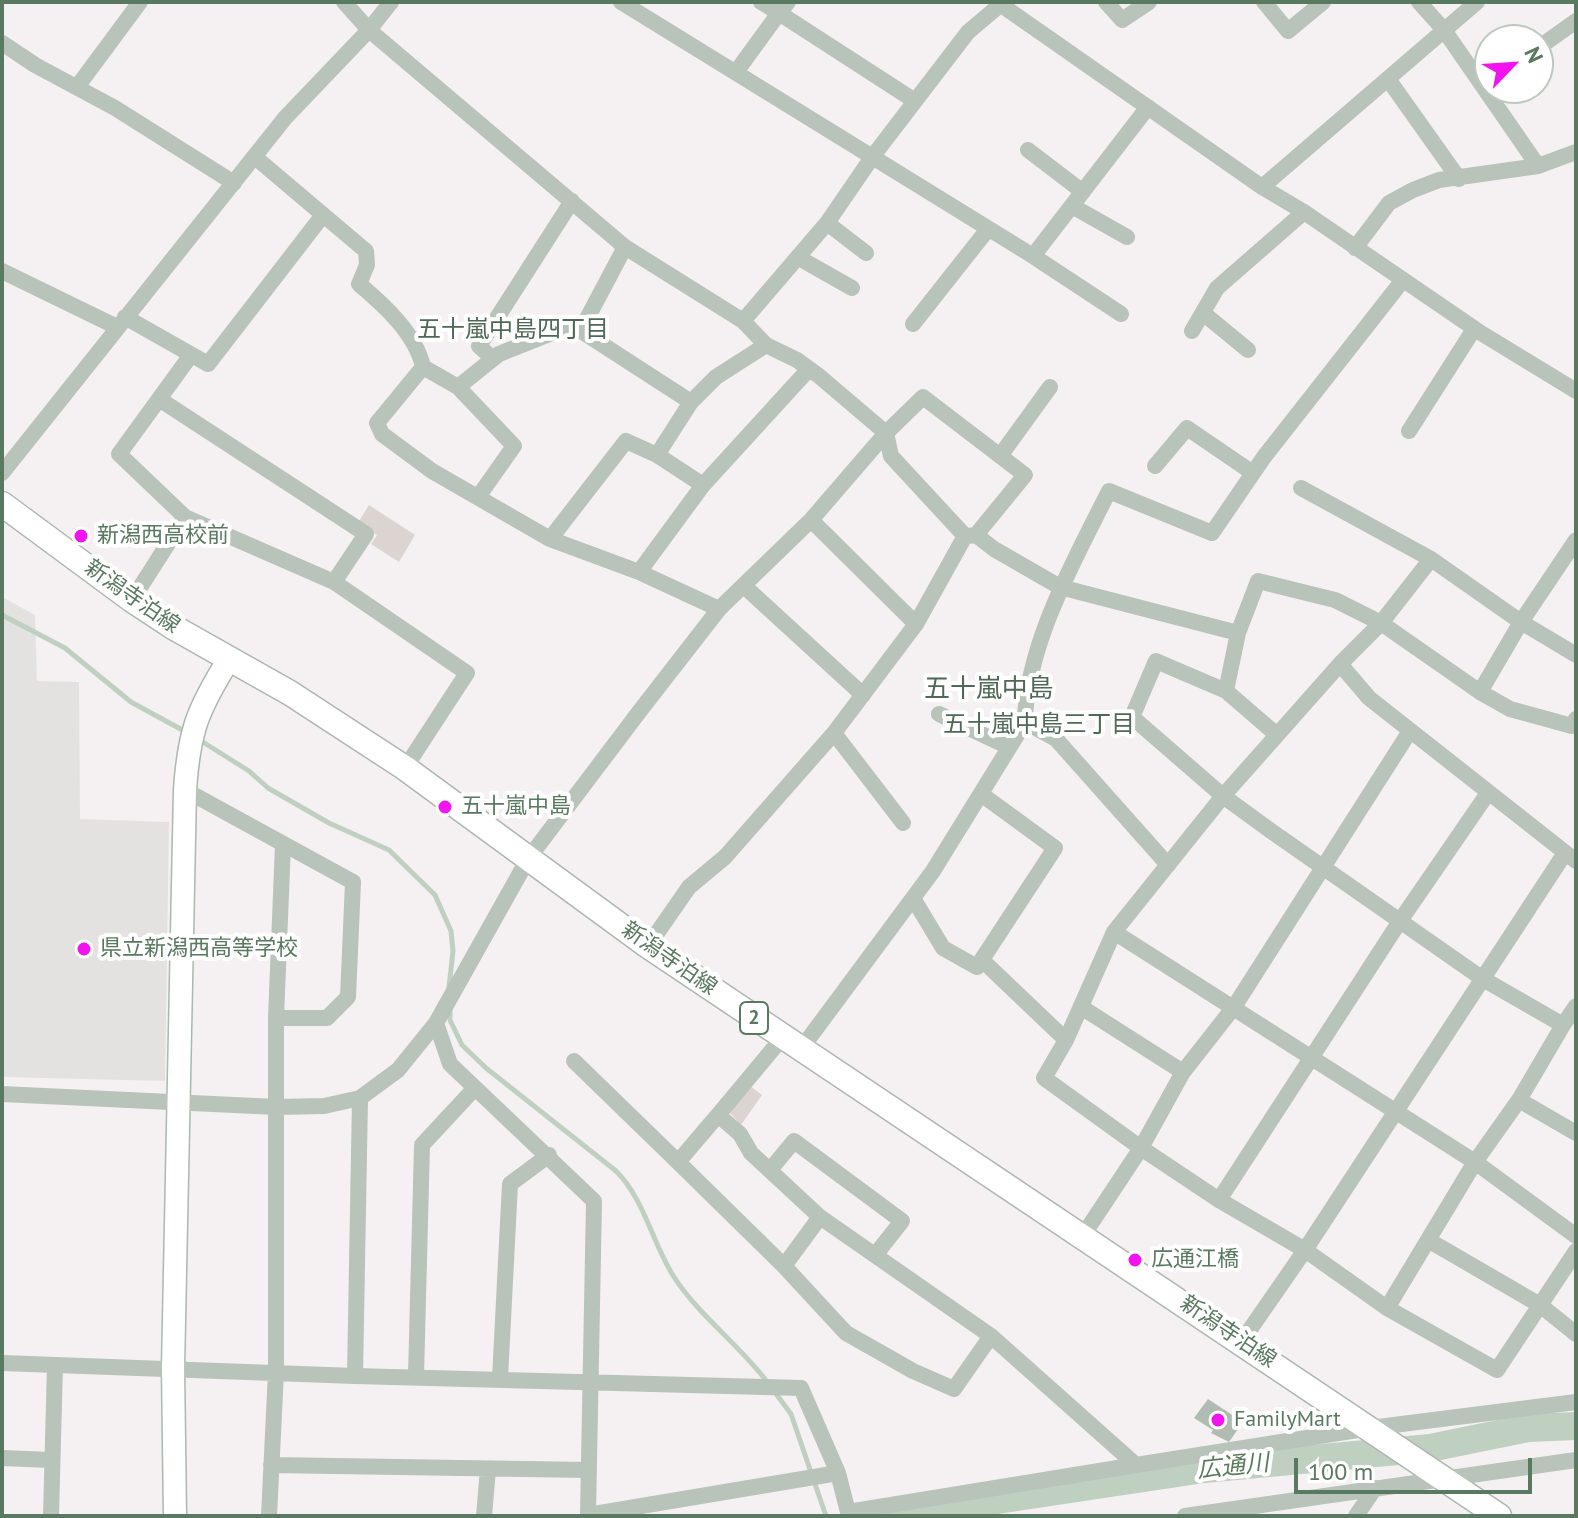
<!DOCTYPE html>
<html>
<head>
<meta charset="utf-8">
<style>
  body { margin:0 }
  #map { position:relative; width:1578px; height:1518px; overflow:hidden; background:#f5f1f2; font-family:"PT Sans",sans-serif }
  canvas { display:block }
  .frame { position:absolute; inset:0; border:4px solid #597960; pointer-events:none }
  .north { position:absolute; left:1474px; top:24px; width:80px; height:80px; box-sizing:border-box; background:#fff; border:2px solid #bdc9bf; border-radius:50%; rotate:65deg; font-size:22px; font-weight:700; line-height:32px; text-align:center; color:#597960 }
  .north::after { content:''; display:block; margin:auto; width:28px; height:36px; background:#f313f0; clip-path:polygon(50% 0,100% 100%,50% 72%,0 100%) }
  .scale { position:absolute; left:1294px; top:1458px; width:238px; height:36px; box-sizing:border-box; border:4px solid #597960; border-top:0; padding-left:10px; font-size:24px; line-height:28px; white-space:nowrap; color:#597960; -webkit-text-stroke:6px #fff; paint-order:stroke }
</style>
</head>
<body>
<div id="map">
<canvas width="1578" height="1518"></canvas>
<div class="frame"></div>
<div class="north">N</div>
<div class="scale">100 m</div>
</div>
<script>
const g = document.querySelector('canvas').getContext('2d');
g.lineJoin = 'round';
function fillPath(path, color) {
  g.fillStyle = color;
  g.fill(path, 'evenodd');
}
function strokePath(path, color, width, dash) {
  g.strokeStyle = color;
  g.lineWidth = width;
  g.lineCap = dash ? 'butt' : 'round';
  g.setLineDash(dash || []);
  g.stroke(path);
}
function label(font, color, halo, rows, align = 'center') {
  g.font = font + ' "PT Sans","Noto Sans JP",sans-serif';
  g.lineWidth = 8;
  g.setLineDash([]);
  g.textBaseline = 'middle';
  g.strokeStyle = halo;
  g.fillStyle = color;
  for (const [text, x, y, turn = 0] of rows) {
    g.save();
    g.translate(x, y);
    g.rotate((+turn || 0) * Math.PI / 180);
    g.textAlign = isNaN(turn) ? turn : align;
    if (halo) g.strokeText(text, 0, 0);
    g.fillText(text, 0, 0);
    g.restore();
  }
}
const built = new Path2D(`
  M2 597 35 615 37 681 79 682 80 819 169 822 165 1081 2 1077Z`);
const green = new Path2D(`
  M369 505 415 535 399 562 371 544 377 535 358 523Z
  M749 1085 762 1095 741 1125 730 1113 735 1101Z`);
const stream = new Path2D(`
  M2 615 65 648 131 702 186 732
  M198 739 249 771 268 788 329 823 389 850 435 895 451 931 453 951 449 987
  M450 1009V1020L462 1045 486 1068 616 1171C645 1200 652 1243 674 1277 700 1317 740 1345 768 1383
  M774 1391 791 1414 826 1516`);
const river = new Path2D(`
  M890 1516 1204 1469 1430 1448 1528 1428 1576 1426`);
const building = new Path2D(`
  M1208 1399 1243 1422 1229 1442 1211 1433 1213 1430 1194 1418Z`);
const street = new Path2D(`
  M344 2 369 30 625 247 743 321 766 345 797 360 819 376 886 433 891 456 965 536
  M621 2 1033 256 1148 107
  M761 2 779 13 788 2
  M997 2 1262 187 1304 212 1481 333 1576 391
  M1106 2 1122 20 1149 2
  M1264 2 1288 31 1323 2
  M1419 2 1444 30 1538 166
  M2 43 35 65 115 108 234 183
  M1538 48 1576 21
  M736 72 779 13 915 101
  M1388 79 1459 179
  M77 87 140 2
  M1028 150 1083 192
  M256 158 366 251 367 265 359 284C384 305 416 334 423 367L377 423 382 434 432 471 550 539 639 572 719 609
  M1262 187 1477 2
  M1072 206 1127 237
  M827 223 866 253
  M1355 248 1389 203 1413 190 1439 180 1538 166 1576 152
  M1033 256 1121 314
  M799 258 852 288
  M2 271 117 327
  M1203 313 1248 350
  M125 317 208 364 323 215
  M743 321 827 223 873 156 968 32 1000 5
  M913 324 988 229
  M581 330 625 247
  M1192 331 1217 288 1304 212
  M493 359 479 346 572 201
  M423 367 458 387 499 354 572 325 691 402
  M458 387 514 446 478 497
  M159 399 366 534 334 582 185 517 119 454 191 355
  M1409 431 1474 329
  M657 455 703 485
  M1000 456 1050 387
  M1155 466 1187 428 1253 473
  M2 473 285 118 369 30 391 2
  M1301 488 1431 559
  M811 520 916 624
  M967 536 976 535 994 549 1060 587 1238 633
  M550 539 626 441 657 455 691 402 716 377 766 345
  M639 572 703 485 809 369
  M334 582 467 673 405 768
  M744 586 863 695
  M132 600 185 517
  M1576 655 1521 622 1480 692 1510 709 1572 726 1576 719
  M1340 664 1369 698 1576 861
  M1226 691 1277 735
  M1480 692 1381 623 1335 600 1258 581 1238 633 1226 691 1156 661 1132 717 1223 796 1271 831 1483 979 1563 1025 1519 1100 1576 1133
  M939 714 1009 747
  M834 733 903 823
  M185 790 353 882 348 997 327 1018H276
  M1168 865 1056 739 1025 722C1026 645 1075 559 1109 491L1212 533 1264 457 1403 280
  M913 898 943 948 977 967 1055 848 981 794
  M1114 932 1475 1162 1576 1236
  M648 946 689 887 725 857 834 733 916 624 965 536
  M982 960 1066 1040
  M1081 1007 1183 1072 1234 1007 1410 731
  M436 1023 450 1064 594 1201 588 1515 838 1473
  M1563 1025 1576 1006
  M783 1037 718 1115 740 1134 751 1153 820 1217 991 1336 1136 1465 848 1512
  M801 1049 933 871 1025 722
  M574 1061 678 1162
  M2 1094 276 1107 324 1106 360 1098 398 1070 436 1023 528 859 639 712 719 609 811 520 886 433 923 397 1025 475 976 535
  M1519 1100 1475 1162 1387 1308 1305 1250 1219 1200 1141 1148 1044 1078 1066 1040 1114 932 1223 796 1340 664 1381 623 1431 559 1521 622 1576 540
  M718 1115 678 1162 784 1266
  M770 1170 794 1141 902 1221 876 1254
  M1219 1200 1400 921 1488 793
  M820 1217 784 1266 846 1333 913 1371 954 1389 991 1336
  M1082 1237 1141 1148 1183 1072
  M1428 1240 1540 1305 1576 1334
  M1387 1308 1497 1370 1576 1251
  M1242 1341 1305 1250 1565 853
  M2 1363 355 1376 801 1388 838 1473 849 1516
  M355 1376 360 1098
  M416 1376 422 1145 475 1088
  M500 1378 510 1184 549 1155
  M2 1458 52 1460
  M271 1465 589 1470
  M1136 1465 1370 1428 1576 1402
  M51 1516 55 1365
  M269 1516 276 1372V1018L283 844
  M484 1516 488 1469
  M1185 1516 1576 1460
  M1356 1516 1375 1488`);
const secondary = new Path2D(`
  M175 1516 173 1368 185 790C189 730 198 709 229 659`);
const primary = new Path2D(`
  M2 504 132 600 173 627 290 693 405 768 648 946 1499 1516`);
const markers = [
  [81,536,8,"#f313f0"],
  [445,807,8,"#f313f0"],
  [84,949,8,"#f313f0"],
  [1135,1260,8,"#f313f0"],
  [1218,1420,8,"#f313f0"]
];
const shields = [
  [754,1018,28]
];
const shieldNames = [
  ["2",754,1018]
];
const poiNames = [
  ["新潟西高校前",97,536],
  ["五十嵐中島",461,807],
  ["県立新潟西高等学校",100,949],
  ["広通江橋",1151,1260],
  ["FamilyMart",1234,1420]
];
const streetNames = [
  ["新潟寺泊線",132,597,35],
  ["新潟寺泊線",669,959,35],
  ["新潟寺泊線",1228,1332,34]
];
const neighbourhoodNames = [
  ["五十嵐中島四丁目",513,330],
  ["五十嵐中島三丁目",1039,725]
];
const waterNames = [
  ["広通川",1233,1467,-6]
];
const quarterNames = [
  ["五十嵐中島",989,690]
];
fillPath(built, '#e3e2e1');
fillPath(green, '#dbd4d0');
strokePath(stream, '#c0d0c0', 5);
strokePath(river, '#c0d0c0', 28);
fillPath(building, '#b0bcb1');
strokePath(secondary, '#aab8ad', 25);
strokePath(primary, '#acb7ae', 27);
strokePath(street, '#b8c3ba', 16);
strokePath(secondary, '#fff', 22);
strokePath(primary, '#fff', 24);
for (const [x, y, r, color] of markers) {
  const dot = new Path2D();
  dot.arc(x, y, r, 0, 2 * Math.PI);
  g.fillStyle = color;
  g.fill(dot);
  strokePath(dot, '#fff', 3);
}
for (const [x, y, w] of shields) {
  const box = new Path2D();
  box.roundRect(x - w / 2, y - 16, w, 32, 6);
  g.fillStyle = '#fff';
  g.fill(box);
  strokePath(box, '#597960', 2);
}
label('bold 20px', '#597960', null, shieldNames);
label('22px', '#597960', '#fff', poiNames, 'left');
label('22px', '#597960', '#fff', streetNames);
label('24px', '#506956', '#fff', neighbourhoodNames);
label('italic 24px', '#587c5a', '#fff', waterNames);
label('26px', '#506956', '#fff', quarterNames);
</script>
</body>
</html>
